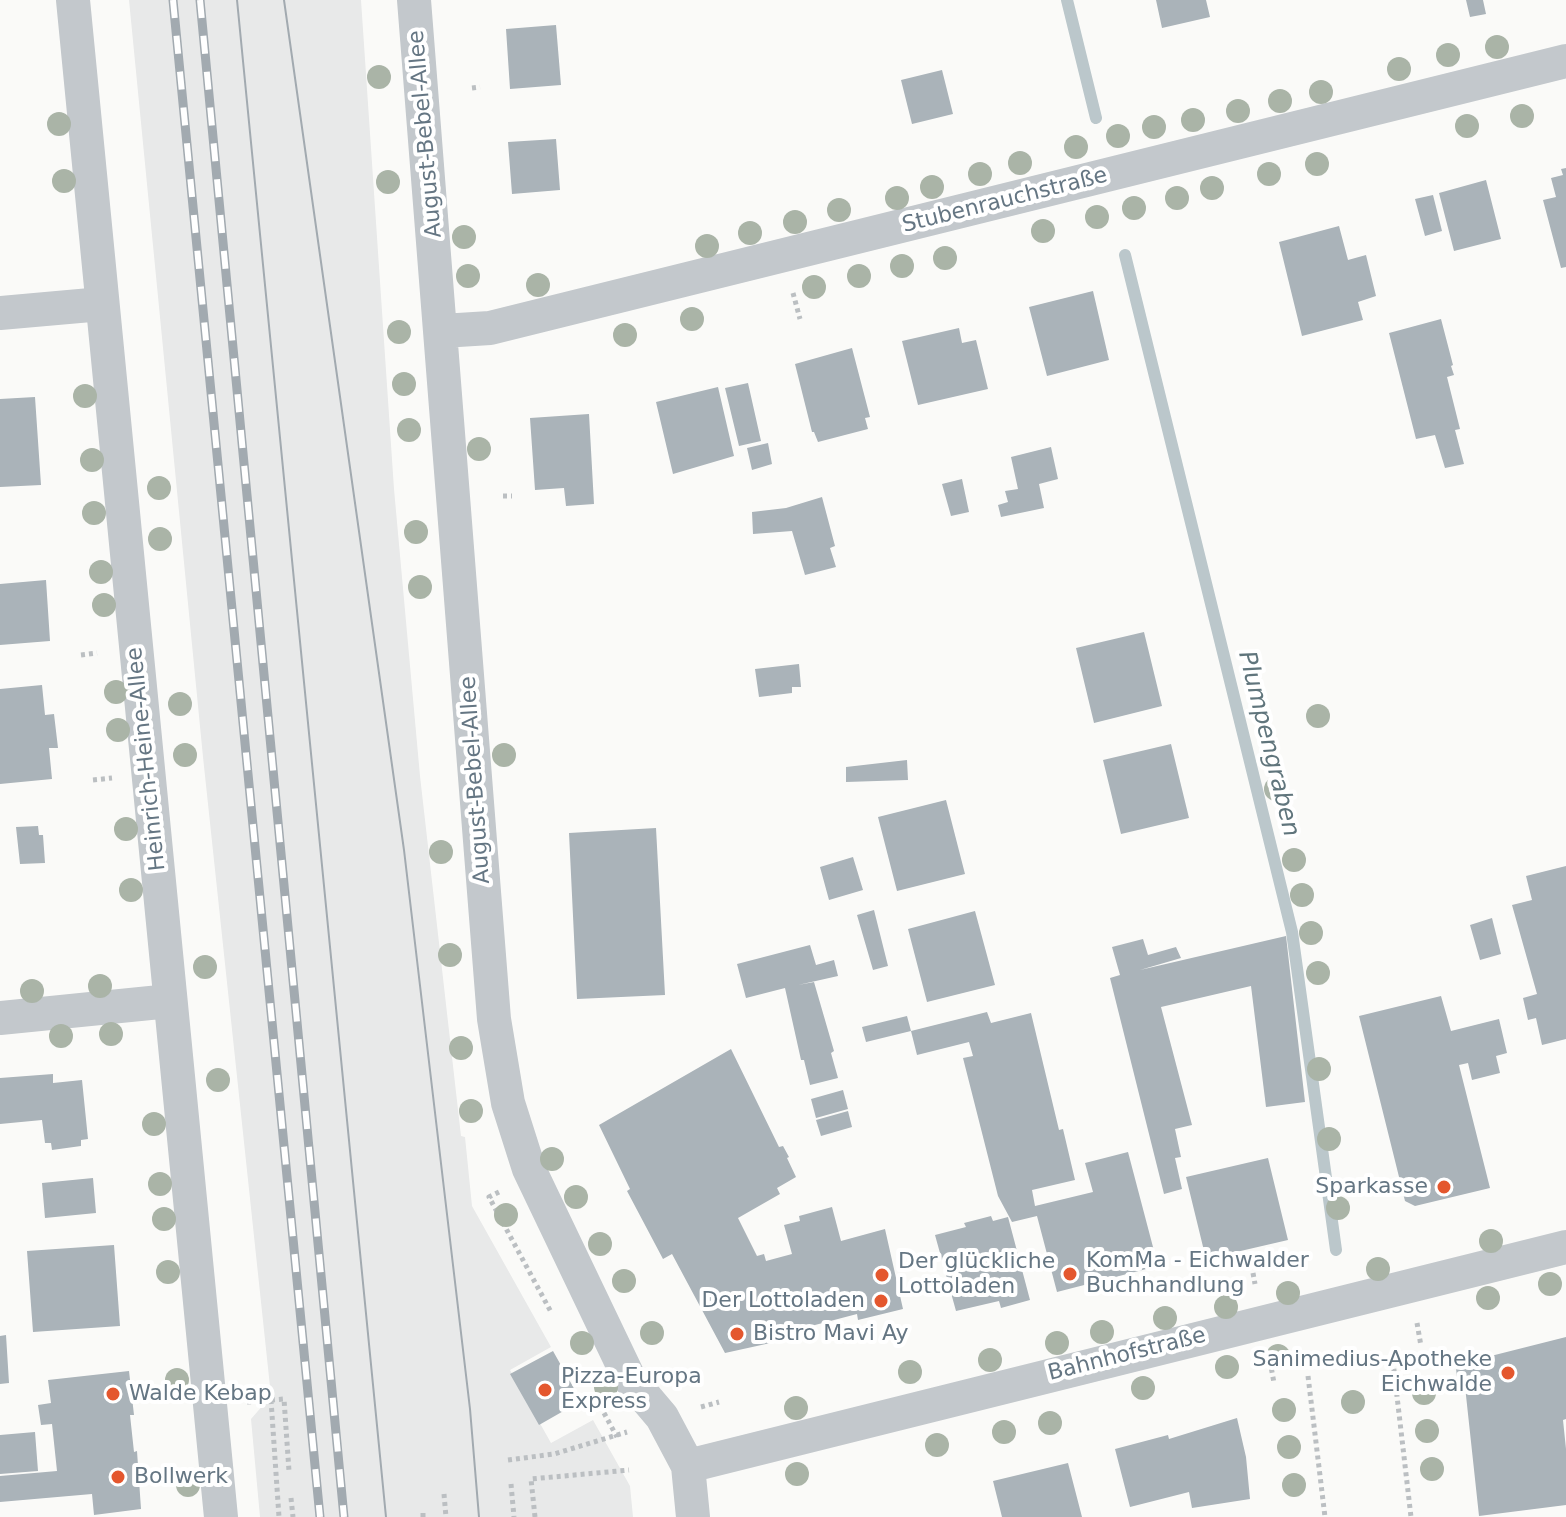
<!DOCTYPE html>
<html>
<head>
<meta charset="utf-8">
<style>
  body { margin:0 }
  canvas { display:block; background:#fafaf8 }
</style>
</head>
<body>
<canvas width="1566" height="1517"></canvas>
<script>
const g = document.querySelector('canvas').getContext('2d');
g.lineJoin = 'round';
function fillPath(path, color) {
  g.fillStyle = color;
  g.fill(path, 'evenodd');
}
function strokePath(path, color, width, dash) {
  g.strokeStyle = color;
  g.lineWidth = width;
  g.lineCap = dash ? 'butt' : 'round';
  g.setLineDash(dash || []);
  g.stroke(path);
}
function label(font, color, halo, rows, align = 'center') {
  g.font = font + ' "DejaVu Sans",sans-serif';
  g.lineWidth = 8;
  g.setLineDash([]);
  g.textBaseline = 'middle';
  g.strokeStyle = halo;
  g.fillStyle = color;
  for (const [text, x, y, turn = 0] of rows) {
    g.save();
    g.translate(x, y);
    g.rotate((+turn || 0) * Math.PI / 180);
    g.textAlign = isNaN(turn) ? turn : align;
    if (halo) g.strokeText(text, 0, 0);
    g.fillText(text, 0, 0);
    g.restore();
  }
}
const built = new Path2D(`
  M129 0H361L394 489 420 776 461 1136 465 1137 472 1206 551 1347 510 1370 551 1443 593 1420 630 1486 633 1517H260L251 1419 271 1396 203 757Z`);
const stream = new Path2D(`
  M1067 0 1096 118
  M1125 255 1292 932 1336 1250`);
const building = new Path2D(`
  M1156 0H1206L1210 17 1162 28Z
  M1466 0H1483L1486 14 1470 17Z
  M556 25 561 85 510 89 506 29Z
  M942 70 953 114 912 124 901 80Z
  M556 139 560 190 512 194 508 142Z
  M1566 168V267L1561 268 1543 200 1556 197 1551 178 1563 175 1561 169Z
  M1486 180 1501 239 1454 251 1439 193Z
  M1433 195 1442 231 1425 236 1415 199Z
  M1339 226 1348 260 1366 255 1376 296 1358 302 1363 320 1302 336 1279 242Z
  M1093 291 1109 360 1047 376 1029 307Z
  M1441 319 1453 365 1451 366 1454 375 1447 377 1460 429 1455 430 1464 464 1445 468 1435 435 1416 439 1389 333Z
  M959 328 962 343 976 340 988 389 918 405 902 341Z
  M852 348 870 417 865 418 868 429 818 442 814 432H812L795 364Z
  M748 383 761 441 739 446 725 388Z
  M718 387 734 456 673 474 656 402Z
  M35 397 41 485 0 487V399Z
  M589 414 594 504 566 506 564 488 535 490 530 418Z
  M768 443 772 464 752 470 747 448Z
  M1051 447 1058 479 1039 484 1044 508 1001 517 998 505 1008 502 1005 491 1018 489 1011 457Z
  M962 479 969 512 951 516 942 484Z
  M822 497 835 546 830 548 836 567 805 575 792 531 753 534 752 512 786 508Z
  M46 580 50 641 0 645V584Z
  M1144 632 1162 706 1094 723 1076 648Z
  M799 664 801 687H792V693L759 697 755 669Z
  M42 685 45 715 54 714 58 748H49L52 779 0 784V689Z
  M1171 744 1189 818 1121 834 1103 760Z
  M907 760 908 780 846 782V767Z
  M946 800 965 874 897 891 878 817Z
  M38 826 39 835H43L45 863 20 864 16 827Z
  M656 828 665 995 577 999 569 833Z
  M853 857 863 890 829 900 820 867Z
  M1566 866V1039L1542 1045 1536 1018 1528 1020 1523 998 1537 994 1512 905 1532 900 1526 876Z
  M874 910 888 966 873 970 857 915Z
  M975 911 995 985 927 1002 908 929Z
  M1492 918 1501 954 1480 960 1470 925Z
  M1286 936 1305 1102 1266 1107 1251 986 1161 1007 1192 1125 1175 1129 1181 1157 1175 1158 1182 1189 1164 1194 1110 978 1120 975 1112 947 1143 939 1148 955 1176 947 1181 958 1140 970Z
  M810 945 816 965 834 960 838 976 798 985 814 982 834 1051 831 1053 838 1078 810 1085 804 1060H801L785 988 746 998 737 964Z
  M1441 996 1451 1031 1499 1019 1507 1053 1496 1056 1500 1073 1472 1080 1468 1063 1459 1065 1490 1188 1415 1206 1405 1201 1359 1016Z
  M987 1012 991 1023 1031 1013 1059 1130 1063 1129 1075 1180 1032 1190 1035 1206 1093 1192 1085 1163 1128 1152 1158 1266 1057 1292 1037 1216 1012 1222 998 1196 963 1058 973 1056 969 1042 917 1055 911 1031 866 1042 862 1027 907 1016 911 1031Z
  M731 1049 779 1147 783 1146 789 1157 787 1158 796 1177 777 1188 780 1194 738 1218 757 1256 764 1254 766 1261 792 1254 784 1225 800 1221 799 1216 832 1207 841 1241 885 1229 903 1309 858 1320 857 1314 773 1336 775 1342 725 1353 672 1254 663 1259 627 1191 630 1189 599 1125Z
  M53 1074V1083L82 1080 88 1139 81 1140V1146L52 1150 51 1143H45L42 1120 0 1124V1078Z
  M843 1090 848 1109 816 1118 811 1099Z
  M848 1111 852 1127 821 1136 816 1120Z
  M1268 1158 1288 1240 1206 1259 1186 1177Z
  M93 1178 96 1213 45 1218 42 1183Z
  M991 1216 993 1221 1008 1217 1030 1300 1001 1308 999 1301 956 1311 935 1235 966 1227 964 1223Z
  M114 1245 120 1326 33 1332 27 1251Z
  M6 1335 9 1383 0 1384V1336Z
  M1566 1337V1419L1563 1420 1566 1449V1505L1479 1516 1464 1377 1457 1378 1455 1358 1473 1354 1475 1360Z
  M553 1351 581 1401 539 1425 510 1374Z
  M129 1371 134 1415H130L134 1452 137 1451 141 1509 94 1515 92 1494 0 1502V1476L57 1471 52 1424 41 1425 38 1405 51 1403 48 1380Z
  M1237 1418 1246 1457 1250 1499 1192 1508 1189 1492 1130 1507 1115 1449 1168 1435 1169 1439Z
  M35 1432 38 1471 0 1474V1435Z
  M1068 1463 1082 1517H1002L993 1481Z`);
const path = new Path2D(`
  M472 88 480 87
  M793 293 800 319
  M503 496H512
  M81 655 97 653
  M93 780 112 778
  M499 1192 489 1197 551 1312
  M1253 1273 1255 1284
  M1417 1323 1421 1346
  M1392 1353 1411 1517
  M1270 1361 1274 1383
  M1308 1376 1325 1517
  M271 1400 279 1517
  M247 1402 284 1399 289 1471
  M701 1407 719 1402
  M604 1413 617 1437
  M508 1460 554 1454 627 1432
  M511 1484 514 1517
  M444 1494 446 1517
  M291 1498 293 1517
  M423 1513V1517
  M535 1517 531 1479 629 1470`);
const minor = new Path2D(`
  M73 0 221 1517
  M414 0 494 1019 508 1103 529 1169 629 1378 662 1417 688 1466 693 1517
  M0 313 102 304
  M442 331 490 328 1566 61
  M0 1018 170 1001
  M688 1466 1566 1247`);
const tram = new Path2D(`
  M237 0 386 1517
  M284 0 404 850 470 1409 479 1517`);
const rail = new Path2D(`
  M173 0 320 1517
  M200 0 344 1517`);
const trees = [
  [1497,47],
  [1448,55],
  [1399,69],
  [379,77],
  [1321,92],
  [1280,101],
  [1238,111],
  [1522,116],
  [1193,120],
  [59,124],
  [1467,126],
  [1154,127],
  [1118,136],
  [1076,147],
  [1020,163],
  [1317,164],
  [980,174],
  [1269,174],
  [64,181],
  [388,182],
  [932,187],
  [1212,188],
  [897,198],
  [1177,198],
  [1134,208],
  [839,210],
  [1097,217],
  [795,222],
  [1043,231],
  [750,233],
  [464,237],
  [707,246],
  [945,258],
  [902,266],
  [468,276],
  [859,276],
  [538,285],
  [814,287],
  [692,319],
  [399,332],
  [625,335],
  [404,384],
  [85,396],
  [409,430],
  [479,449],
  [92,460],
  [159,488],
  [94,513],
  [416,532],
  [160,539],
  [101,572],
  [420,587],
  [104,605],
  [116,692],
  [180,704],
  [1318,716],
  [118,730],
  [185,755],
  [504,755],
  [1276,789],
  [126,829],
  [441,852],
  [1294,860],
  [131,890],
  [1302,895],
  [1311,933],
  [450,955],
  [205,967],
  [1318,973],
  [100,986],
  [32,991],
  [111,1034],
  [61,1036],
  [461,1048],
  [1319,1069],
  [218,1080],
  [471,1111],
  [154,1124],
  [1329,1139],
  [552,1159],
  [160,1184],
  [576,1197],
  [1338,1208],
  [506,1215],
  [164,1219],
  [1491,1241],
  [600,1244],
  [1378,1269],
  [168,1272],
  [624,1281],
  [1550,1284],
  [1288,1293],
  [1488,1298],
  [1226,1307],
  [1165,1318],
  [1102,1332],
  [652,1333],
  [582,1343],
  [1057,1343],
  [1278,1356],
  [990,1360],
  [1227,1367],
  [910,1372],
  [177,1380],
  [606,1387],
  [1143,1388],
  [1424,1393],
  [1353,1402],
  [796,1408],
  [1284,1410],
  [1050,1423],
  [1427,1431],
  [1004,1432],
  [937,1445],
  [1289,1447],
  [1432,1469],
  [797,1474],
  [188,1485],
  [1294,1485]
];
const markers = [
  [1444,1187,8,"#e4572e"],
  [1070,1274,8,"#e4572e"],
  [882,1275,8,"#e4572e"],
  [881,1301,8,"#e4572e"],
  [737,1334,8,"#e4572e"],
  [1508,1373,8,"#e4572e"],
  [545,1390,8,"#e4572e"],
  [113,1394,8,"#e4572e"],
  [118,1477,8,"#e4572e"]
];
const streetNames = [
  ["August-Bebel-Allee",426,134,-95],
  ["Stubenrauchstraße",1005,201,-14],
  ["Heinrich-Heine-Allee",147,759,-96],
  ["August-Bebel-Allee",476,780,-94],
  ["Bahnhofstraße",1127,1355,-14]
];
const poiNames = [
  ["Sparkasse",1428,1187,"right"],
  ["KomMa - Eichwalder",1086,1261],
  ["Buchhandlung",1086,1286],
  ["Der glückliche",898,1262],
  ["Lottoladen",898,1287],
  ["Der Lottoladen",865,1301,"right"],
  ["Bistro Mavi Ay",753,1334],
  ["Sanimedius-Apotheke",1492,1360,"right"],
  ["Eichwalde",1492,1385,"right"],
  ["Pizza-Europa",561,1377],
  ["Express",561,1402],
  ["Walde Kebap",129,1394],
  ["Bollwerk",134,1477]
];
const waterNames = [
  ["Plumpengraben",1268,744,76]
];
fillPath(built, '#e8e9e9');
strokePath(stream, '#bbc7cb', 12);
fillPath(building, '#aab3b9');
strokePath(path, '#bbbfc2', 5, [4, 4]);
strokePath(minor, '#c3c8cc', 34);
strokePath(tram, '#a2aab0', 2);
strokePath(rail, '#a2aab0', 9);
strokePath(rail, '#fff', 6, [18]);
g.fillStyle = '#aab4a7';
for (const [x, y] of trees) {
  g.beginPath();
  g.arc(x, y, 12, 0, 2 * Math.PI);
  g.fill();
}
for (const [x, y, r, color] of markers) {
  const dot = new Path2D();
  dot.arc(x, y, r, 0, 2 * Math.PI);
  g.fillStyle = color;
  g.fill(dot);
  strokePath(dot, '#fff', 3);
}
label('22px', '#657683', '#fff', streetNames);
label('22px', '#657683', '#fff', poiNames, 'left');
label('italic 24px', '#60757c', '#fff', waterNames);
</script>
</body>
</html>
